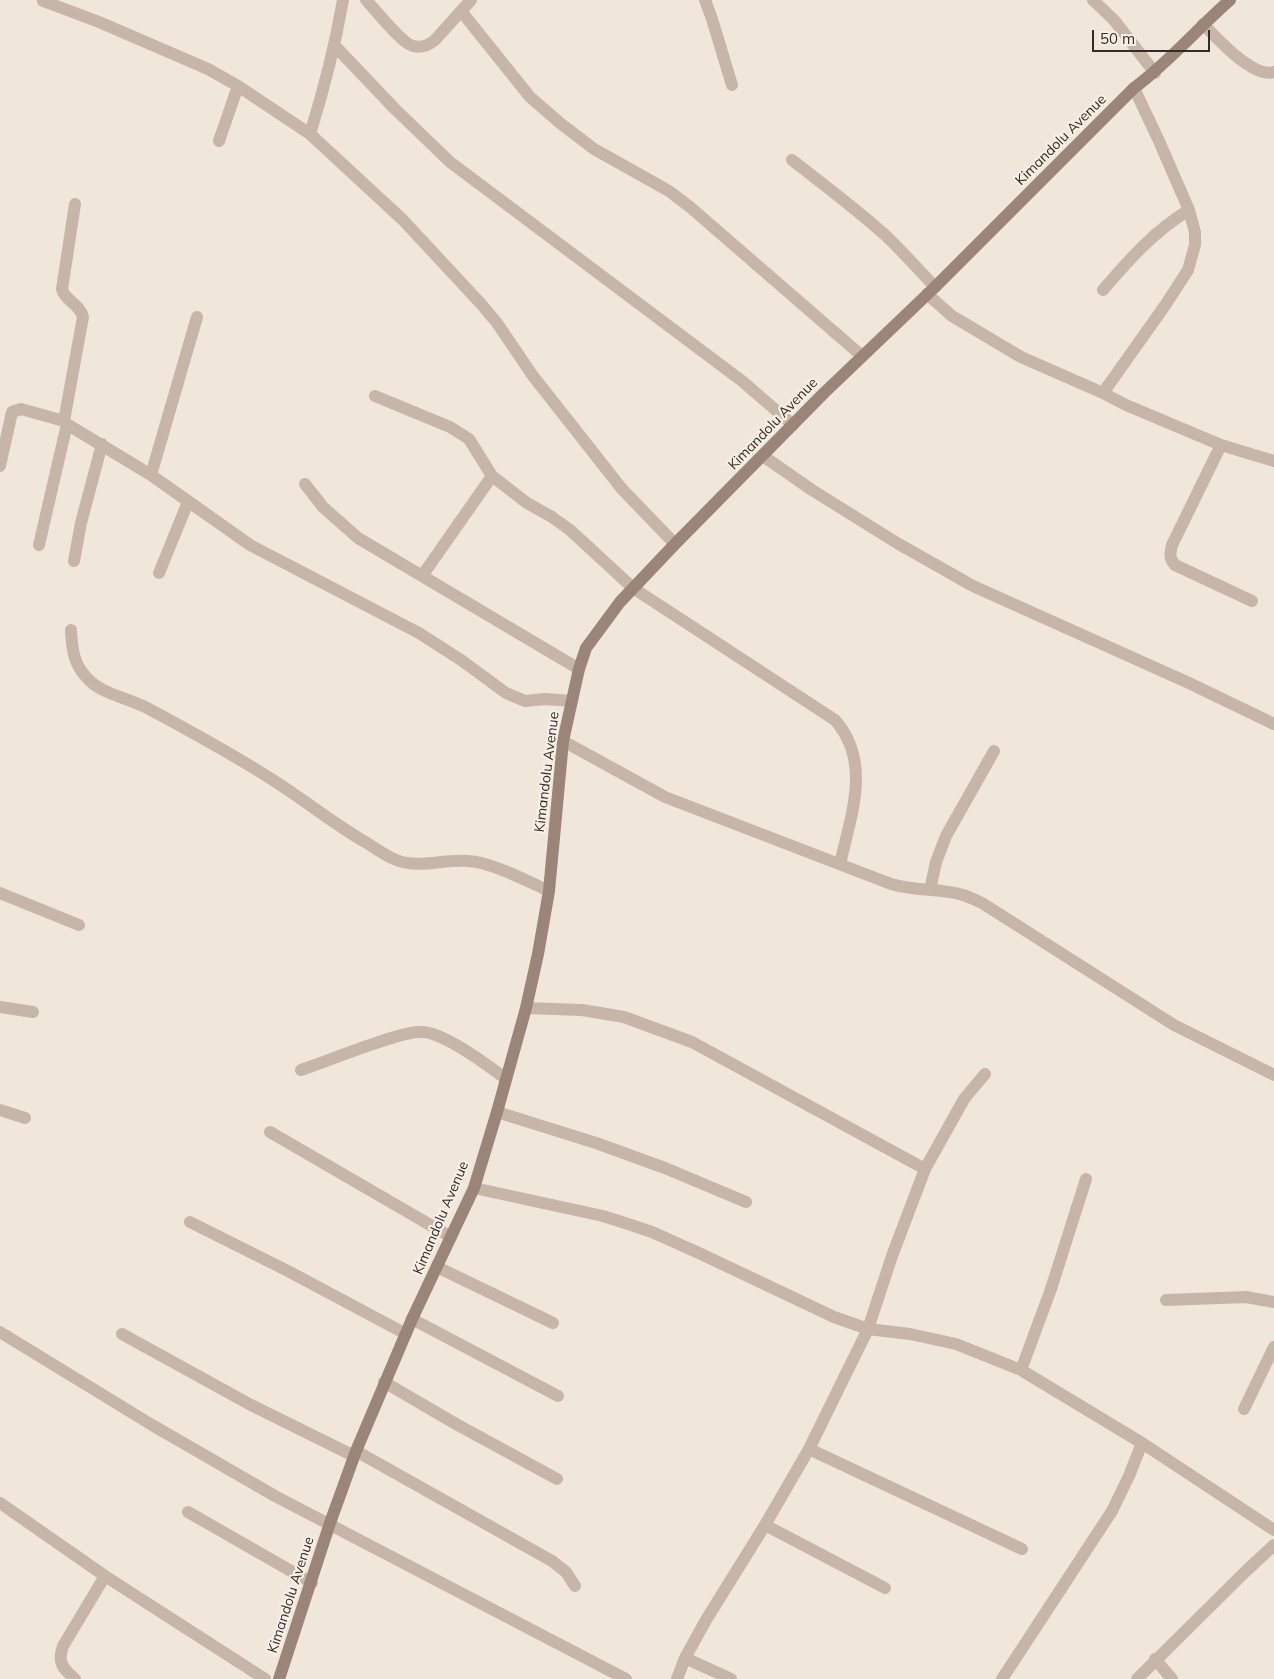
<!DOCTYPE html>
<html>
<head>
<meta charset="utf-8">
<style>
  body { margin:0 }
  #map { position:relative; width:1274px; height:1679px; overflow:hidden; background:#f0e6da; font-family:Mulish,sans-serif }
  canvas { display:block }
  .scale { position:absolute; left:1092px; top:30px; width:118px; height:22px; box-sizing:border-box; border:2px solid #342b27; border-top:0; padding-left:6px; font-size:15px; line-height:18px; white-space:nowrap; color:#342b27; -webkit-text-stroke:4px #f8f0e6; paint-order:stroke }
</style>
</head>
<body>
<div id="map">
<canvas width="1274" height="1679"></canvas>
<div class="scale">50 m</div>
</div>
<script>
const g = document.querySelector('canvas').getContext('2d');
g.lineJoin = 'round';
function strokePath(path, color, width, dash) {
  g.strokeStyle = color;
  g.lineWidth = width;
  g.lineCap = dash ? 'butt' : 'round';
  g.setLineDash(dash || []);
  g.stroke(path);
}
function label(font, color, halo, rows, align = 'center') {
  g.font = font + ' Mulish,sans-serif';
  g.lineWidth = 4.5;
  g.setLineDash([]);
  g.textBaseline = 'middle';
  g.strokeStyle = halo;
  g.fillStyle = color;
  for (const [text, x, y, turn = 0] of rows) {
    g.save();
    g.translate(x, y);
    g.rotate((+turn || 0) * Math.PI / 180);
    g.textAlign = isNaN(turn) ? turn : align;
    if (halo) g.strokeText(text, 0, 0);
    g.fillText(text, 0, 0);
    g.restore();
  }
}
const street = new Path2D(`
  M366 0C376 10 402 44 413 46 421 48 429 45 435 40L471 0
  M705 0 712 19 732 85
  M1093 0 1114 20 1155 73
  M43 1 99 22 208 69 238 86 310 134 403 220 482 305 497 323 533 376 622 489 675 544
  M461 11 530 97 560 123 594 149 669 191 690 207 862 356
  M1203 24C1217 38 1253 79 1274 72
  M335 46 394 108 450 162 742 381 793 425
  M310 134C324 89 335 46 343 0
  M219 141 238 86
  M792 160C823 184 855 208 884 234 902 251 918 269 935 287
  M75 204 62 289C65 301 80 304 83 317L64 421 65 423 151 475 250 545 419 633 461 660 506 693 525 701 545 699 572 701
  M1103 290C1129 260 1154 231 1189 210
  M927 294 952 316 1021 357 1103 393 1126 405 1221 445 1274 461
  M1103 393 1166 304 1188 270 1195 245V232L1189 210 1159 141 1134 88
  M375 396 450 427 469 439 492 476 527 503 552 517 570 530 633 588 835 720C872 762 851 815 840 864
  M1221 445 1172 545C1170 554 1169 558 1175 565L1252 601
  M763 456 812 490 897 543 973 586 1189 683 1274 724
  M0 466 12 412 21 409 64 421
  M151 475 197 317
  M305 484 323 507 358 538 579 669
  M39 545 67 424
  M74 561 81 523 102 444
  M159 573 188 502
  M422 576 492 476
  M71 630C72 651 74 666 90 681 103 694 134 700 151 710 195 734 240 758 282 786 311 805 337 826 367 843 376 849 386 856 396 860 420 869 443 859 468 861 491 862 527 881 549 891
  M563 741 665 797 891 884C912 890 928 889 949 892 961 893 972 898 982 903L1174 1025 1274 1075
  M930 890 936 862 946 836 994 751
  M0 893 79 925
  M0 1007 33 1012
  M526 1008 582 1010 624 1017 692 1042 925 1169
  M301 1070C330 1060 359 1048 388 1039 399 1036 411 1031 422 1032 443 1032 489 1066 506 1079
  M0 1110 25 1118
  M497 1112 596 1143 665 1168 746 1202
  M270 1132 451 1237
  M474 1188 603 1216 625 1223 652 1232 701 1254 834 1317 868 1329 910 1334 956 1344 1021 1370 1142 1443 1274 1530
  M190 1222 288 1271 406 1334
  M437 1267 553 1323
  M1166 1300 1246 1297 1274 1302
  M412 1319 558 1396
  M0 1332 152 1425 275 1496 626 1679
  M122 1334 251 1405 354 1456
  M1021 1370 1051 1289 1086 1179
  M384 1382 456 1424 557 1479
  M1244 1409 1274 1347
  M809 1449 1022 1549
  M356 1451 552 1561 566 1572 575 1586
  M0 1503 105 1576 265 1679
  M188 1512 312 1583
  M765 1525 885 1588
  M685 1658 731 1679
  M1155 1659 1172 1679
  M75 1679C63 1669 57 1662 63 1646L105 1576
  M677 1679 685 1658 706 1620 765 1525 809 1449 868 1329 892 1256 925 1169 964 1099 985 1074
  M1002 1679 1112 1511 1129 1476 1142 1443
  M1137 1679 1246 1571 1274 1545`);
const secondary = new Path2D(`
  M279 1679 330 1523 356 1451 412 1319 474 1188 497 1112 526 1008 538 954 549 891 563 741 579 669 586 648 620 602 675 544 824 393 935 287 1134 88C1169 62 1197 29 1230 0`);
const streetNames = [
  ["Kimandolu Avenue",1061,140,-45],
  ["Kimandolu Avenue",773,424,-46],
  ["Kimandolu Avenue",547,772,-83],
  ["Kimandolu Avenue",441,1218,-67],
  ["Kimandolu Avenue",291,1595,-72]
];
strokePath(street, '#c7b6a7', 12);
strokePath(secondary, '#9b8578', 12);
label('14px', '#342b27', '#f8f0e6', streetNames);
</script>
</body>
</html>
